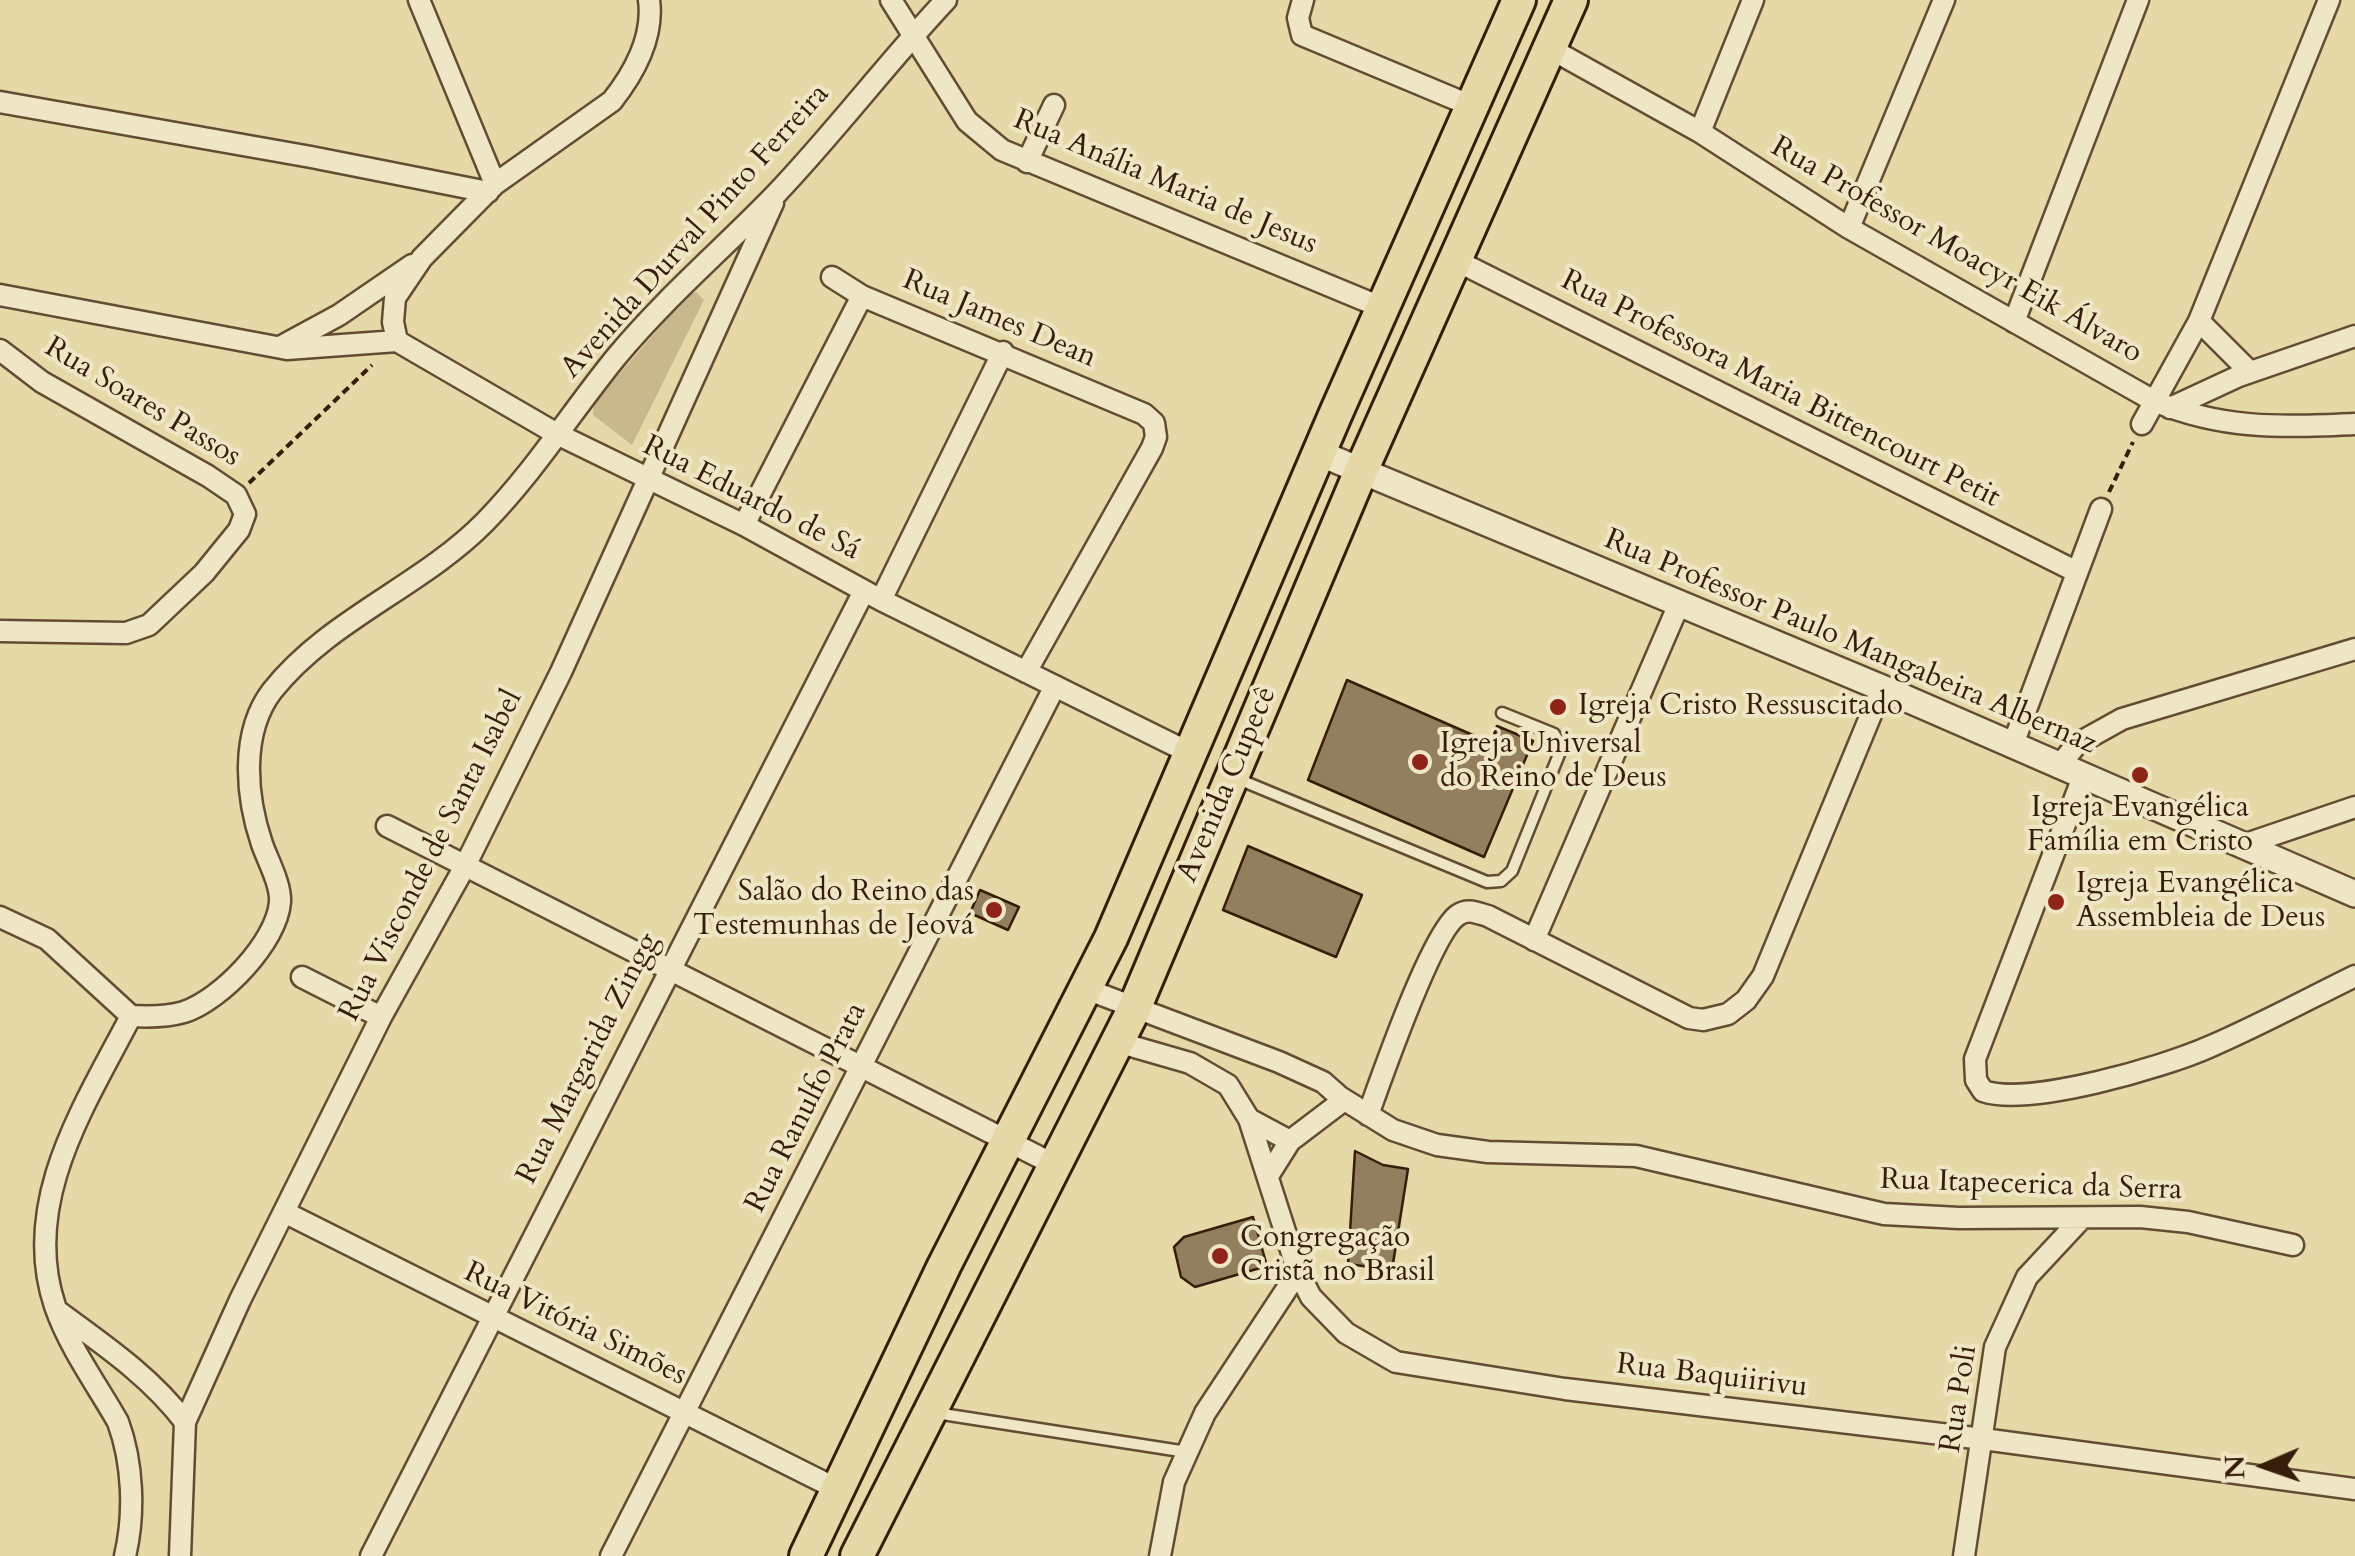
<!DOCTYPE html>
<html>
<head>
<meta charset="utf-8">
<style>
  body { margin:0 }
  #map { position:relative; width:2355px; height:1556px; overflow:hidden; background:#e6d9a8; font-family:Cardo,serif }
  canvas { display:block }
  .north { position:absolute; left:2215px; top:1416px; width:100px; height:100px; -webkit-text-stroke:8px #efe6c6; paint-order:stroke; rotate:268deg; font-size:28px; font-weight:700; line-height:40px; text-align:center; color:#371e0b }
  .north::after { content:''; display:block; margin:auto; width:35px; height:45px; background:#371e0b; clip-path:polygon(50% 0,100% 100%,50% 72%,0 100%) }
</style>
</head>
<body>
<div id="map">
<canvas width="2355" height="1556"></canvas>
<div class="north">N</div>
</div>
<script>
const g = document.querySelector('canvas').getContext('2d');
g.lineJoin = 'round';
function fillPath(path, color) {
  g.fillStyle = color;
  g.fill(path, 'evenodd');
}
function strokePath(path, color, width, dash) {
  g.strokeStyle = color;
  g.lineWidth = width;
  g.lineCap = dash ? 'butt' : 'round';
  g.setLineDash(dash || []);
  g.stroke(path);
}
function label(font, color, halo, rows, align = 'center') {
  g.font = font + ' Cardo,serif';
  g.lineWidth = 8;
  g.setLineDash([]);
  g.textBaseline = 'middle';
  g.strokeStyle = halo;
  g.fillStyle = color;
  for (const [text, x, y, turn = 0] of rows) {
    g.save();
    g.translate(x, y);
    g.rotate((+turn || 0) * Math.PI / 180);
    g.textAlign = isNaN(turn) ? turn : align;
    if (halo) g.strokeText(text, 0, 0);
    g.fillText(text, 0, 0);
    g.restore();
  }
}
const green = new Path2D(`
  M696 292 704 300 632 445 593 415 594 403 687 296Z`);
const building = new Path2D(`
  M1347 680 1491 743 1497 726 1533 741 1484 857 1308 780Z
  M1248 846 1362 895 1336 957 1223 910Z
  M980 890 1019 907 1008 930 970 913Z
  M1355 1151 1383 1165 1408 1169 1392 1270 1348 1264Z
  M1253 1217 1267 1266 1195 1287 1181 1277 1174 1247 1184 1237Z`);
const path = new Path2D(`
  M249 483 372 365
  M2109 492 2133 442`);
const service = new Path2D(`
  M1238 779 1487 882 1501 881 1512 871 1562 747 1554 734 1502 713
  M936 1413 1187 1452`);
const minor = new Path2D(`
  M419 0 495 184
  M891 0 967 121 1002 150 1383 308
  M1303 0 1298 18 1302 35 1474 107
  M1551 49 1700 132 1849 228 2154 401C2224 430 2281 427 2355 424
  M0 102 311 157 488 192
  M1700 132 1753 0
  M1027 162 1054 105
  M1849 228 1944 0
  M1457 261 2077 572
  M832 277 862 296 1144 414 1154 423 1156 437 1152 448 1026 672
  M0 295 287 349 397 341 557 434 744 525 881 600 1190 753
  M2199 321 2250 372
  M2014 322 2138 0
  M397 341 393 322 395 298 422 258 495 184 612 101C634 73 654 37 649 0
  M280 347 339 315 412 265
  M0 350 42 382 208 476 236 495 245 514 239 530 204 573 149 625 126 633 0 631
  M2170 408 2239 376 2355 336
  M2142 424 2199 321 2329 0
  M744 525 862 296
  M881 600 1003 352
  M2012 747 2101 509
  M2058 767 2077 744 2122 719 2355 649
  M2083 777 1975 1059 1976 1080 1983 1091C2028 1107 2164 1067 2209 1047 2258 1026 2306 1000 2355 976
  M387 826 1055 1165
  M2246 844 2355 807
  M0 917 47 939 131 1016
  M1534 940 1679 604
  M302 977 381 1017
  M1086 989 1279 1062 1323 1082 1340 1097 1393 1130 1437 1145 1488 1152 1636 1156 1884 1214 1959 1218 2140 1217 2188 1222 2293 1245
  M1117 1042 1190 1063 1228 1085 1249 1119 1298 1272 1311 1297 1346 1333 1396 1362 1565 1389 1983 1439 2355 1489
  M1368 1115C1381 1079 1432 932 1458 915 1468 908 1477 913 1488 916L1689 1018 1703 1020 1728 1014 1746 1000 1763 976 1882 688
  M1249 1119 1290 1141
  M1268 1176 1290 1141 1344 1100
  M286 1213 839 1490
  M59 1312C104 1345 151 1377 185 1422
  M125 1556C135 1514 133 1463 118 1422 97 1385 69 1347 55 1306 20 1202 85 1105 131 1016 148 1017 167 1017 184 1012 221 1000 277 942 280 902 281 884 268 861 262 844 246 797 240 733 272 691 329 619 421 587 485 522 535 471 572 411 617 356 665 298 724 248 776 194 835 132 887 63 946 0
  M180 1556 185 1422 240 1300 381 1017 465 866 561 672 773 203
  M371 1556 864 591
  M611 1556 1055 686
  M1160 1556 1174 1482 1205 1413 1298 1272
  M1964 1556 1995 1347 2027 1277 2082 1218`);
const tertiary = new Path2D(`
  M1319 453 1882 688 2355 894`);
const primary = new Path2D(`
  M806 1556 944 1266 1111 938 1336 413 1519 0
  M857 1556 1134 1009 1361 471 1571 0`);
const markers = [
  [1558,707,10,"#8f2418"],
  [1420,762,10,"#8f2418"],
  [2140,775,10,"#8f2418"],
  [2056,902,10,"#8f2418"],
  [994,910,10,"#8f2418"],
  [1220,1256,10,"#8f2418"]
];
const streetNames = [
  ["Rua Anália Maria de Jesus",1165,183,23],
  ["Avenida Durval Pinto Ferreira",696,232,-48],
  ["Rua Professor Moacyr Eik Álvaro",1956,251,30],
  ["Rua James Dean",999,320,23],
  ["Rua Professora Maria Bittencourt Petit",1780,390,27],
  ["Rua Soares Passos",142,403,31],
  ["Rua Eduardo de Sá",751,499,27],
  ["Rua Professor Paulo Mangabeira Albernaz",1850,643,23],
  ["Avenida Cupecê",1228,785,-67],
  ["Rua Visconde de Santa Isabel",432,856,-63],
  ["Rua Margarida Zingg",589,1059,-63],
  ["Rua Ranulfo Prata",807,1108,-63],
  ["Rua Itapecerica da Serra",2031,1186,2],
  ["Rua Vitória Simões",575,1325,26],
  ["Rua Baquiirivu",1712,1377,7],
  ["Rua Poli",1960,1399,-81]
];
const poiNames = [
  ["Igreja Cristo Ressuscitado",1578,707],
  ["Igreja Universal",1440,745],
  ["do Reino de Deus",1440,779],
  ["Igreja Evangélica",2140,809,"center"],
  ["Família em Cristo",2140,843,"center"],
  ["Igreja Evangélica",2076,885],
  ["Assembleia de Deus",2076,919],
  ["Salão do Reino das",974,893,"right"],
  ["Testemunhas de Jeová",974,927,"right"],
  ["Congregação",1240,1239],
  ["Cristã no Brasil",1240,1273]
];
fillPath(green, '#c8b98d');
fillPath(building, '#927f5d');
strokePath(building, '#371e0b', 2.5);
strokePath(service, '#634d32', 15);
strokePath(minor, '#634d32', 25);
strokePath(tertiary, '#634d32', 30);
strokePath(primary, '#371e0b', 38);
strokePath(path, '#371e0b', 4, [8, 5]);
strokePath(service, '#efe6c6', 10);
strokePath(minor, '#efe6c6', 20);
strokePath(tertiary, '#efe6c6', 25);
strokePath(primary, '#e6d9a8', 32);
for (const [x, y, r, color] of markers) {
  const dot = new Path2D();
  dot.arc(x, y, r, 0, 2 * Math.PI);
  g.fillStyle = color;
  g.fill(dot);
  strokePath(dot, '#efe6c6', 4);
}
label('30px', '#371e0b', '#efe6c6', streetNames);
label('30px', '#371e0b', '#efe6c6', poiNames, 'left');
</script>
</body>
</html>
